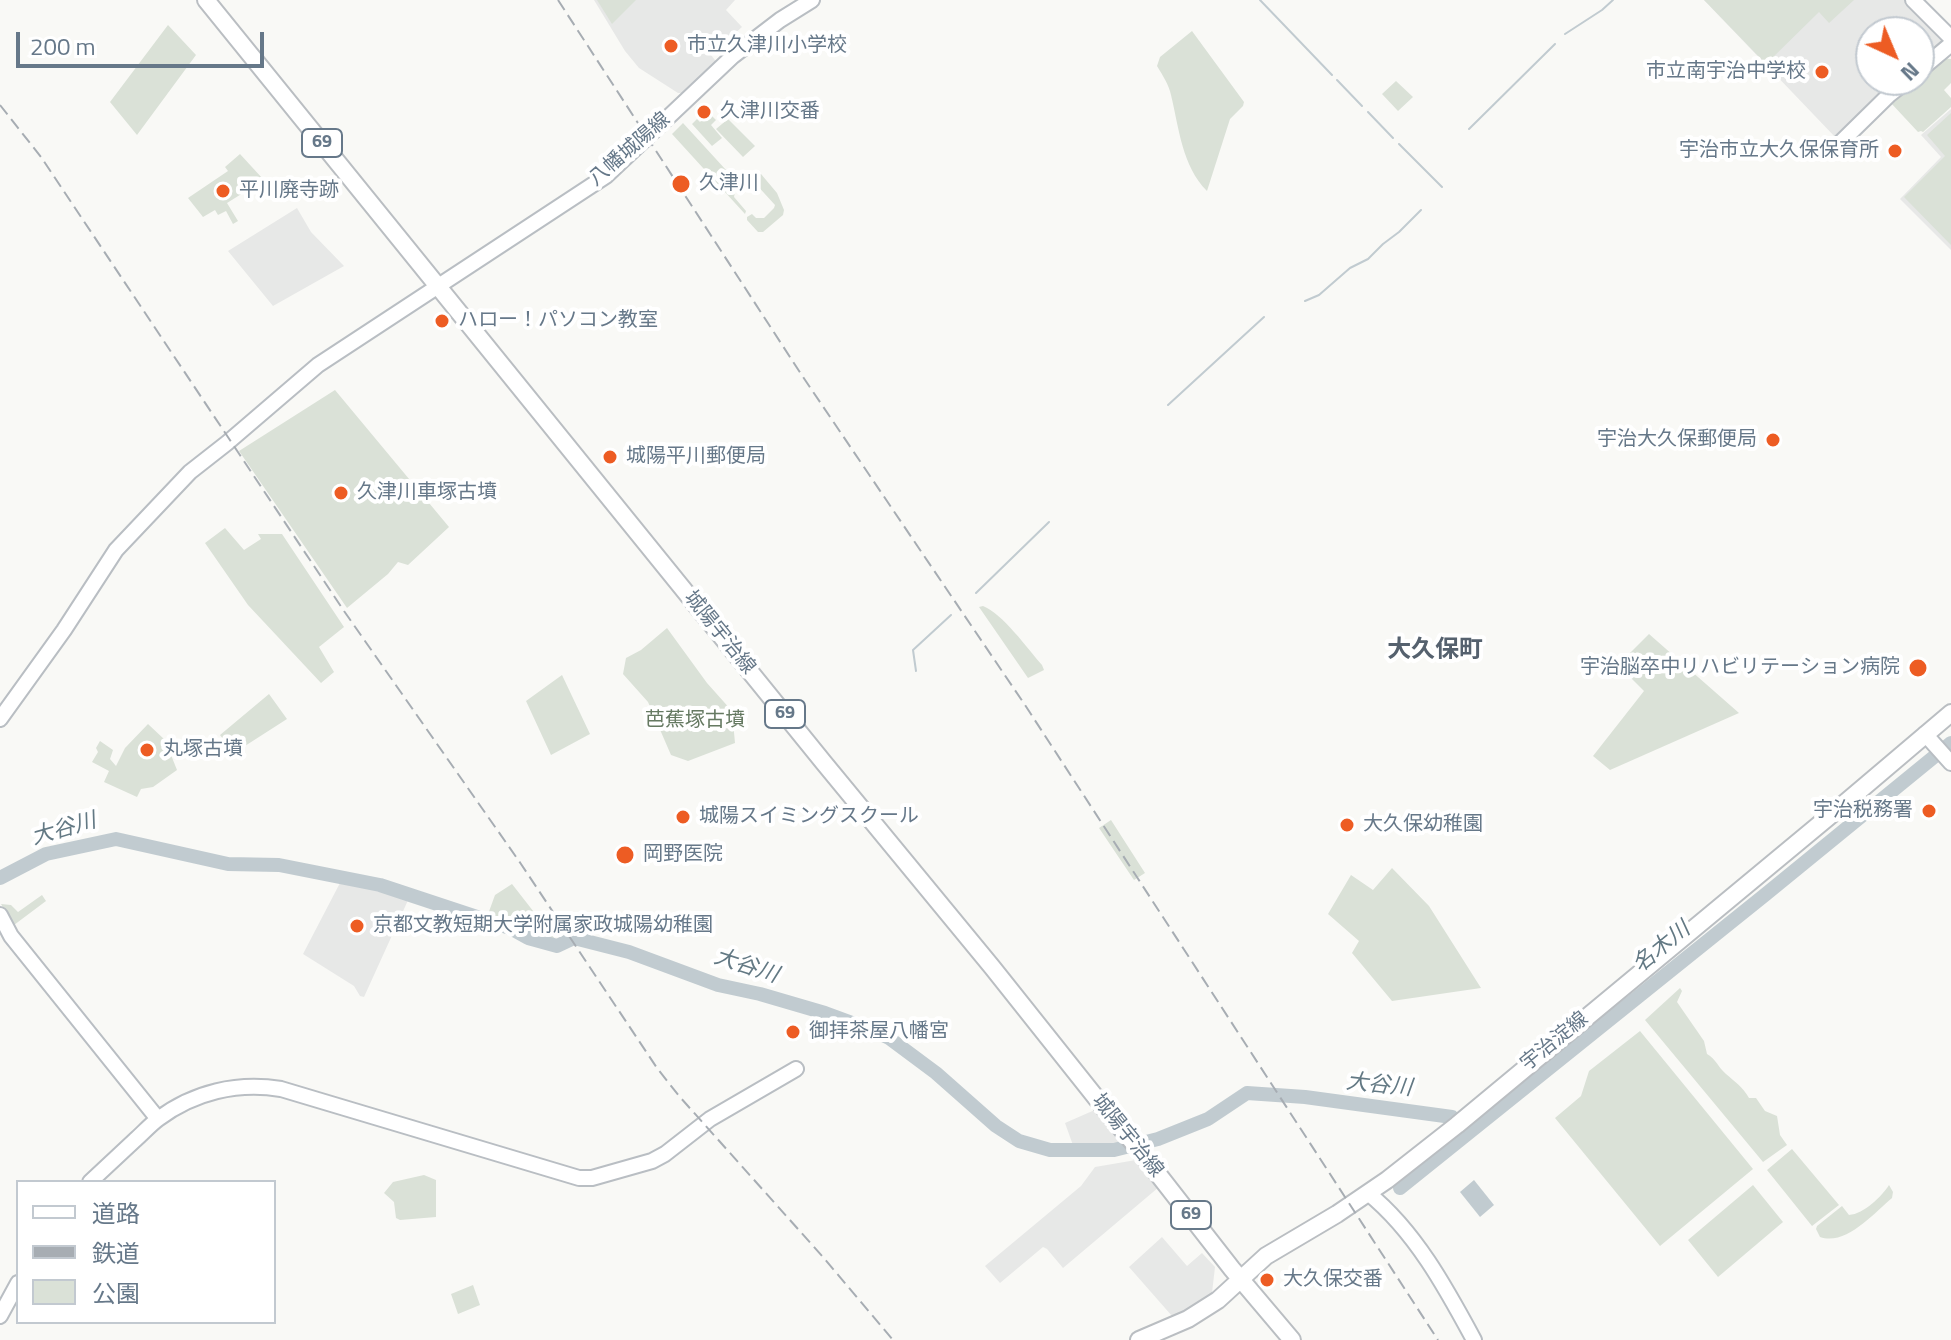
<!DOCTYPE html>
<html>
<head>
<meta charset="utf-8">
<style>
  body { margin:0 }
  #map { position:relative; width:1951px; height:1340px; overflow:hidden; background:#f9f9f6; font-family:"Titillium Web","Noto Sans JP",sans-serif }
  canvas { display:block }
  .legend { position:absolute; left:16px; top:1180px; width:260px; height:144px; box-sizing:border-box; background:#fff; border:2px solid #c2c9d0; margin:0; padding:10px 14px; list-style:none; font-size:24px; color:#667889 }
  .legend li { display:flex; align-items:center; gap:16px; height:40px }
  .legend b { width:40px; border:2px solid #c2c9d0 }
  .north { position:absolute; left:1855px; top:16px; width:80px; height:80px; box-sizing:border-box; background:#fff; border:2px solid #c2c9d0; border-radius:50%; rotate:136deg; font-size:22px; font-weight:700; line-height:32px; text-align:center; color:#667889 }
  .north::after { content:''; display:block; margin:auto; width:28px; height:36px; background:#ed5c23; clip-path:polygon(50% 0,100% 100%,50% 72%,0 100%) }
  .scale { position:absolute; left:16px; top:32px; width:248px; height:36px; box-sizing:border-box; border:4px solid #667889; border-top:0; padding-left:10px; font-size:24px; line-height:28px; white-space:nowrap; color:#667889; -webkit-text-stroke:6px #fff; paint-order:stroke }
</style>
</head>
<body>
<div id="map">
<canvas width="1951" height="1340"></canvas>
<ul class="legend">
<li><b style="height:10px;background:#fff"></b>道路</li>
<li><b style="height:10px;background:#a7adb3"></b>鉄道</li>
<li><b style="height:22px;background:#dae1d7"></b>公園</li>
</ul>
<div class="north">N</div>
<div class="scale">200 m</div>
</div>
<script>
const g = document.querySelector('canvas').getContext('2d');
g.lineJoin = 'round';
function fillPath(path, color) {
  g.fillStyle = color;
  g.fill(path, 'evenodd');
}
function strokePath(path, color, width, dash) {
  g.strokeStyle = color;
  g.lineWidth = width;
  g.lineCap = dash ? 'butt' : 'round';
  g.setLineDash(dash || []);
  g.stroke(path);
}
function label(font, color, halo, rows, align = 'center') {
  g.font = font + ' "Titillium Web","Noto Sans JP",sans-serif';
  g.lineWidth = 8;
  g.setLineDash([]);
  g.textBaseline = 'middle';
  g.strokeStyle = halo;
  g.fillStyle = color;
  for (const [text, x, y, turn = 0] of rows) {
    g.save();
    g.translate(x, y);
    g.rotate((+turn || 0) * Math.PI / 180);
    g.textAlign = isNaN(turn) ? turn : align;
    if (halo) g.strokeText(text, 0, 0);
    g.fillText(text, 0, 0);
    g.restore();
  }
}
const built = new Path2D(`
  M594 0H735L726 10 742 27 711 55 718 64 686 93H678L639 68 625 51Z
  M1704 0H1908L1947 40 1919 63V32H1871V80H1897L1836 138Z
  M1951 109V250L1900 199 1941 157 1921 135Z
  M297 208 311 232 344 266 273 306 228 251Z
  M341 881 377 888 409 898 364 997 360 996 354 986 303 954Z
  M1097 1109 1124 1142 1090 1148H1074L1065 1123Z
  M1136 1160 1159 1187 1063 1268 1047 1249 1043 1247 1000 1283 985 1266 1081 1186 1095 1167Z
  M1162 1237 1187 1266 1202 1253 1215 1267 1212 1293 1184 1311 1172 1316 1129 1267Z`);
const green = new Path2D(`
  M597 0H636L612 24Z
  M1704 0H1854L1829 23 1819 12 1766 64Z
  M168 25 196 55 137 135 110 102Z
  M1192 31 1244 102 1243 106 1230 119 1207 191C1182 166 1179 128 1171 95 1169 85 1163 76 1157 66L1160 57Z
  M1942 58 1951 59V83L1944 90 1951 98V107L1923 132 1921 131 1918 132 1890 102 1916 80H1919V77Z
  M1396 81 1413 97 1398 111 1382 94Z
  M709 113 716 120 711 125 722 138 712 146 692 124 697 119 700 122Z
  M1951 113V245L1904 197 1945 156 1927 135Z
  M728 119 755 146 743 157 716 129Z
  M683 123 737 182 734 197 746 211 745 214 672 134Z
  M240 154 263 179 259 183 227 203 238 221 233 224 226 211 218 215 215 210 203 217 188 198 228 171 225 167Z
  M759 174H761L777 193 784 210 783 215 763 232H758L747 220V217L752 214 756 218H764L774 208 775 205 754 182V178Z
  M335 390 449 527 408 565 398 562 388 574 347 608 239 451Z
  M225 528 244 550 261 539 258 534H282L344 627 319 647 334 672 321 683 248 605 205 543Z
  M983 606C1002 613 1028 649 1042 665L1044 670 1028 678 979 607Z
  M667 628 707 683 732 711 735 743 688 761 671 755 648 702 623 674 626 658 641 650Z
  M1649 634 1739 713 1610 770 1593 756 1644 691 1618 665Z
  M562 675 590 734 551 755 526 701Z
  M269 694 287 719 234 753 220 735Z
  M148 724 165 740 177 770 153 787 141 789 137 797 104 782 109 771 92 762 98 752 96 748 100 741 113 750 110 759 116 766 125 748Z
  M1111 820 1145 873 1134 880 1099 828Z
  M1392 868 1429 906 1481 988 1392 1001 1352 953 1359 941 1328 914 1351 875 1373 890Z
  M512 884 555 939C539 945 503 924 487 917L495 895Z
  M42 895 46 901 14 925 1 904 11 905 18 912Z
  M1680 988 1682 991 1677 1002 1704 1041 1707 1054C1716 1059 1718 1067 1726 1074 1735 1082 1742 1086 1749 1098H1756L1765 1111 1777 1116 1780 1135 1787 1145 1763 1162 1645 1020Z
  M1640 1031 1753 1169 1660 1246 1555 1118 1581 1096 1589 1071Z
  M1792 1149 1839 1205 1812 1226 1767 1170Z
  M424 1175 436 1180V1217L400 1220 396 1218 394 1202 384 1193 393 1182Z
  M1753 1185 1783 1222 1718 1277 1688 1240Z
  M1889 1185 1893 1192 1892 1198C1873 1214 1846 1246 1820 1237L1816 1229 1817 1226 1842 1206 1849 1215C1864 1214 1882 1196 1889 1185Z
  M473 1285 480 1305 458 1314 451 1294Z`);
const water = new Path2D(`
  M1474 1180 1494 1205 1480 1217 1460 1192Z`);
const stream = new Path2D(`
  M1260 0 1332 75
  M1565 34 1602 10 1613 0
  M1337 80 1362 106
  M1368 112 1393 138
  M1469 129 1555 44
  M1399 144 1442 187
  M1305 301 1319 295 1350 268 1368 259 1383 244 1399 232 1421 210
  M1168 405 1264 317
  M976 593 1049 522
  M916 671 913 650 951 615`);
const river = new Path2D(`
  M0 878 46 854 116 839 228 864 279 865 380 885 510 928 528 938 557 946 574 938 629 952 718 985 760 994 825 1013 874 1031 889 1038 936 1073 996 1126 1019 1141 1050 1150H1114L1158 1139 1208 1119 1247 1093 1305 1097 1452 1117
  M1400 1188 1766 894 1951 743`);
const secondary = new Path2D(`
  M1913 0 1951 38
  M1919 71 1951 44
  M1837 146 1889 95 1908 80
  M0 719 64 630 116 550 190 472 227 443 318 365 606 176 733 56 780 20 812 0
  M1925 734 1951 763
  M0 915 11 936 158 1119
  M90 1182C105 1168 120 1154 135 1140 143 1133 150 1125 158 1119 194 1092 237 1082 281 1089L579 1178H592L652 1161 665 1154 710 1119 796 1069
  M1368 1193C1415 1231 1446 1288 1474 1340
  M0 1316 18 1283`);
const primary = new Path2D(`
  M206 0 824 763 992 967 1101 1104 1140 1151 1232 1269 1292 1340
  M1139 1340 1188 1319 1218 1300 1266 1256 1337 1214 1387 1180 1457 1125 1832 814 1951 713`);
const rail = new Path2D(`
  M558 0 801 374 1025 705 1438 1340
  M0 105 41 157 344 611 521 864 657 1068 679 1096 823 1257 893 1340`);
const markers = [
  [671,46,8,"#ed5c23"],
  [1822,72,8,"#ed5c23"],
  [704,112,8,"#ed5c23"],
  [1895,151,8,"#ed5c23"],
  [681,184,10,"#ed5c23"],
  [223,191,8,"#ed5c23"],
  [442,321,8,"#ed5c23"],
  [1773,440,8,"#ed5c23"],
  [610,457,8,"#ed5c23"],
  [341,493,8,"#ed5c23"],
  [1918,668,10,"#ed5c23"],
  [147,750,8,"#ed5c23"],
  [1929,811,8,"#ed5c23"],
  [683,817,8,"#ed5c23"],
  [1347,825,8,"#ed5c23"],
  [625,855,10,"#ed5c23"],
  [357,926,8,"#ed5c23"],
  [793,1032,8,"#ed5c23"],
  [1267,1280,8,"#ed5c23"]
];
const shields = [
  [322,143,40],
  [785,714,40],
  [1191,1215,40]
];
const shieldNames = [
  ["69",322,143],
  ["69",785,714],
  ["69",1191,1215]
];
const poiNames = [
  ["市立久津川小学校",687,46],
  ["市立南宇治中学校",1806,72,"right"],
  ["久津川交番",720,112],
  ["宇治市立大久保保育所",1879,151,"right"],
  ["久津川",699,184],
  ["平川廃寺跡",239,191],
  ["ハロー！パソコン教室",458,321],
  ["宇治大久保郵便局",1757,440,"right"],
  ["城陽平川郵便局",626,457],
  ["久津川車塚古墳",357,493],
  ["宇治脳卒中リハビリテーション病院",1900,668,"right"],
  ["丸塚古墳",163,750],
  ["宇治税務署",1913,811,"right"],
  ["城陽スイミングスクール",699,817],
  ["大久保幼稚園",1363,825],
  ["岡野医院",643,855],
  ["京都文教短期大学附属家政城陽幼稚園",373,926],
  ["御拝茶屋八幡宮",809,1032],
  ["大久保交番",1283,1280]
];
const streetNames = [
  ["八幡城陽線",630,150,-41],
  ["城陽宇治線",719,633,51],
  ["宇治淀線",1555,1042,-39],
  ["城陽宇治線",1127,1136,51]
];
const parkNames = [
  ["芭蕉塚古墳",695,721]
];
const waterNames = [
  ["大谷川",64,830,-16],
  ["名木川",1662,948,-39],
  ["大谷川",746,967,18],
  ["大谷川",1379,1086,6]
];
const quarterNames = [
  ["大久保町",1435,651]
];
fillPath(built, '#e7e8e7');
fillPath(green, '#dae1d7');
fillPath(water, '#c1cbd0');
strokePath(stream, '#c1cbd0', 2);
strokePath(river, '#c1cbd0', 14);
strokePath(secondary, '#b9bec3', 18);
strokePath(primary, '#babec2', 20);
strokePath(secondary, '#fff', 14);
strokePath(primary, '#fff', 16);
strokePath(rail, '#a7adb3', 2, [12, 6]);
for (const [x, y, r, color] of markers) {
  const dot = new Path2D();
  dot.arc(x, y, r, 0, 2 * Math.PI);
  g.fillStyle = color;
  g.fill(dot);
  strokePath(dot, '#fff', 3);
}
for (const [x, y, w] of shields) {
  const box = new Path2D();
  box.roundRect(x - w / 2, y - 14, w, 28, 6);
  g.fillStyle = '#fff';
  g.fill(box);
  strokePath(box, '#667889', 2);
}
label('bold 18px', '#667889', null, shieldNames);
label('20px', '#667889', '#fff', poiNames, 'left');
label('20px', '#667889', '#fff', streetNames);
label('20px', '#667a62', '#fff', parkNames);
label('italic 22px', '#637984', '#fff', waterNames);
label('bold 24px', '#55616e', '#fff', quarterNames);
</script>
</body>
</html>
